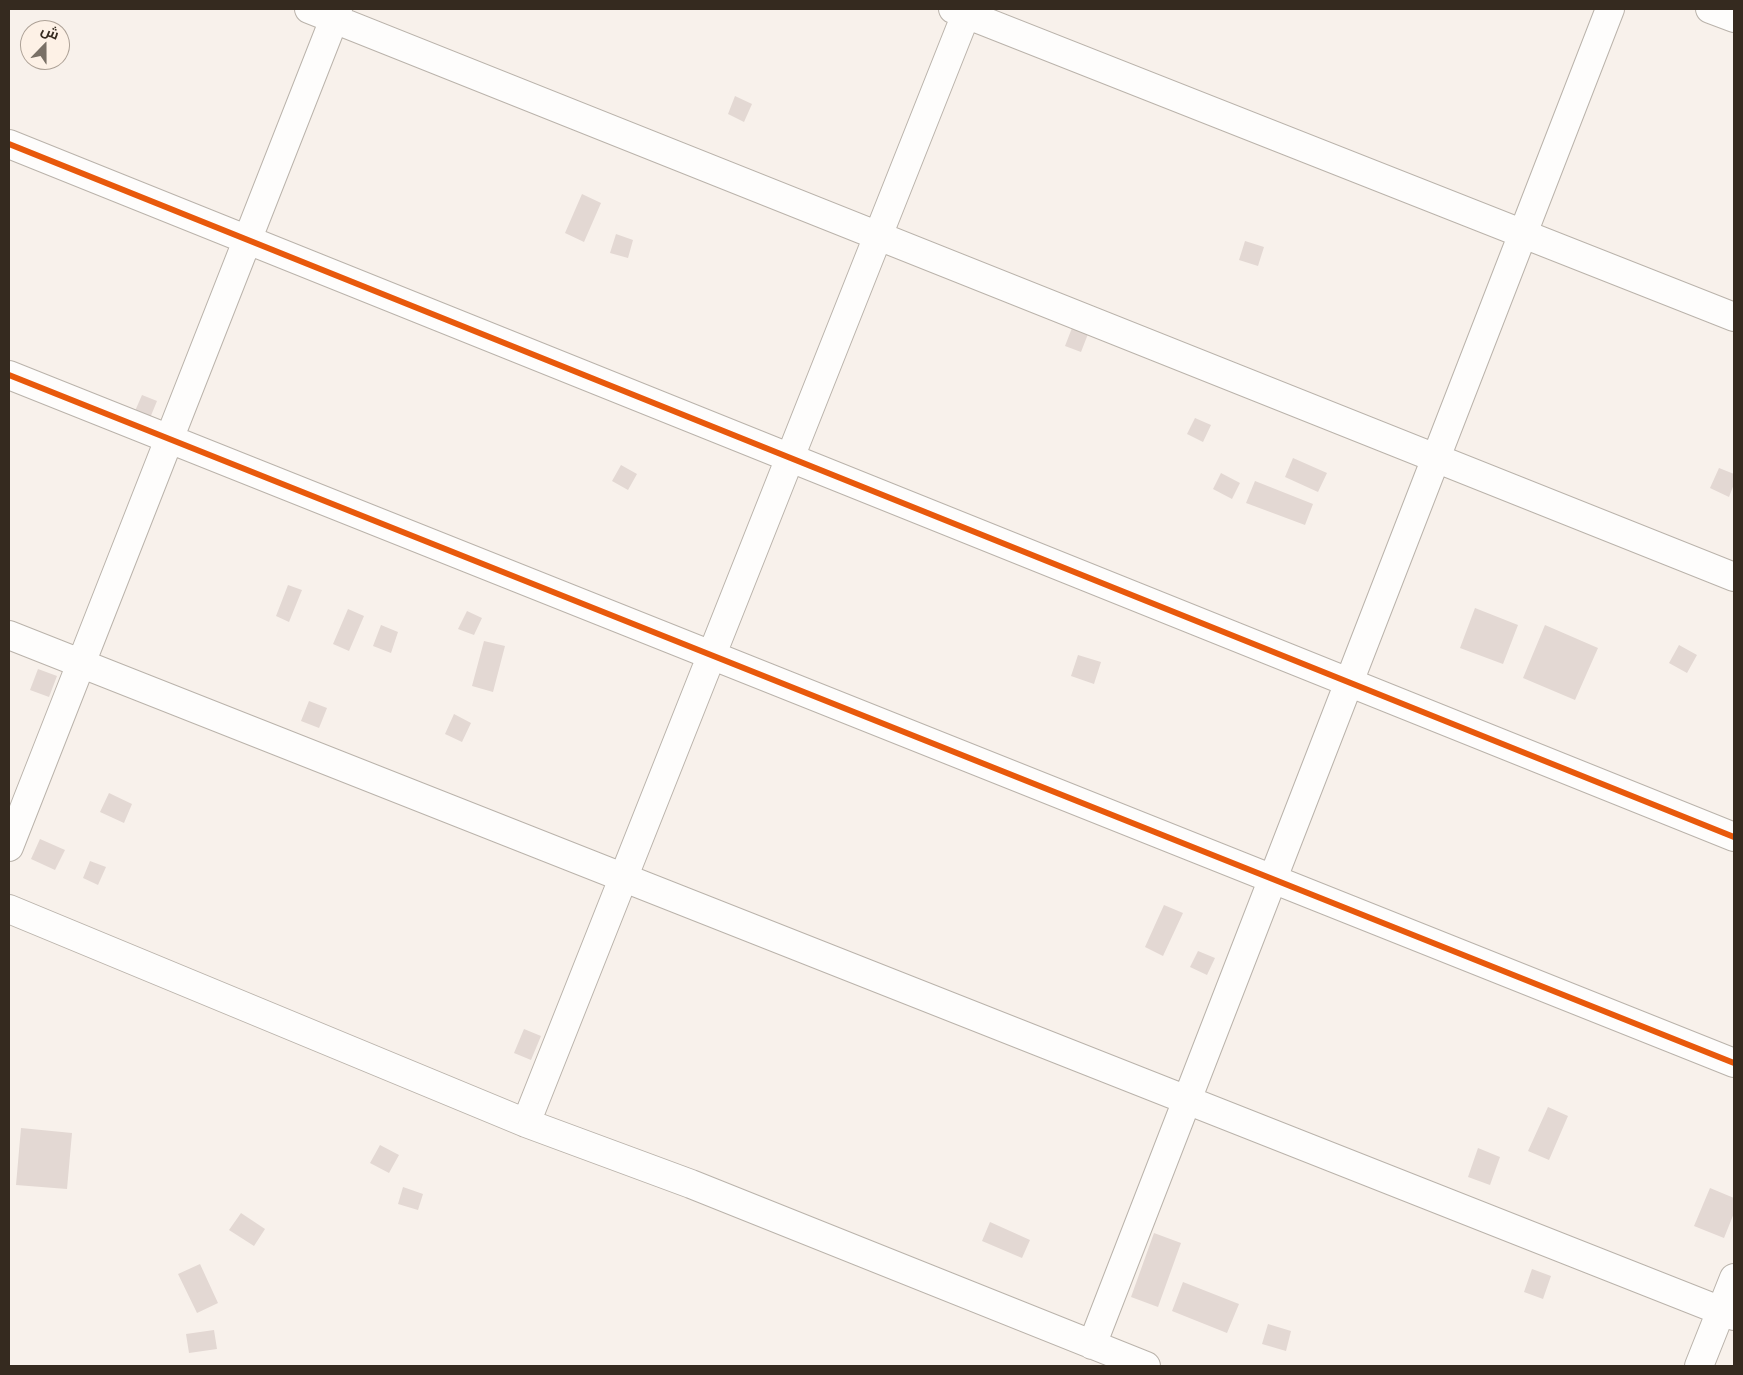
<!DOCTYPE html>
<html>
<head>
<meta charset="utf-8">
<style>
  body { margin:0 }
  #map { position:relative; width:1743px; height:1375px; overflow:hidden; background:#f8f1eb; font-family:Lora,Cairo,serif }
  canvas { display:block }
  .frame { position:absolute; inset:0; border:10px solid #352a1f; pointer-events:none }
  .north { position:absolute; left:20px; top:20px; width:50px; height:50px; box-sizing:border-box; background:#fdf1e6; border:1px solid #ada196; border-radius:50%; rotate:22deg; font-size:14px; font-weight:700; line-height:20px; text-align:center; color:#352a1f }
  .north::after { content:''; display:block; margin:auto; width:18px; height:22px; background:#797066; clip-path:polygon(50% 0,100% 100%,50% 72%,0 100%) }
</style>
</head>
<body>
<div id="map">
<canvas width="1743" height="1375"></canvas>
<div class="frame"></div>
<div class="north">ش</div>
</div>
<script>
const g = document.querySelector('canvas').getContext('2d');
g.lineJoin = 'round';
function fillPath(path, color) {
  g.fillStyle = color;
  g.fill(path, 'evenodd');
}
function strokePath(path, color, width, dash) {
  g.strokeStyle = color;
  g.lineWidth = width;
  g.lineCap = dash ? 'butt' : 'round';
  g.setLineDash(dash || []);
  g.stroke(path);
}
const building = new Path2D(`
  M735 96 752 104 744 122 728 114Z
  M582 194 601 203 584 242 565 233Z
  M616 234 633 240 628 258 610 253Z
  M1245 241 1264 247 1258 266 1239 260Z
  M1072 328 1088 334 1081 352 1065 346Z
  M142 395 157 401 150 418 135 411Z
  M1195 418 1211 425 1203 442 1187 434Z
  M1293 458 1327 473 1318 492 1285 477Z
  M621 465 637 474 628 490 612 481Z
  M1719 468 1734 474V484L1729 497 1710 488Z
  M1221 473 1240 483 1232 499 1213 489Z
  M1255 481 1313 504 1305 525 1246 503Z
  M288 585 302 590 289 622 276 616Z
  M1475 608 1518 625 1503 664 1460 648Z
  M348 609 364 616 349 651 333 644Z
  M467 611 482 618 474 635 458 629Z
  M381 625 398 632 391 653 373 646Z
  M1545 625 1598 648 1575 700 1523 678Z
  M484 641 505 646 493 692 472 686Z
  M1679 645 1697 655 1687 673 1669 663Z
  M1078 655 1101 662 1094 684 1071 676Z
  M38 669 57 676 49 697 30 690Z
  M309 701 327 708 319 728 301 721Z
  M454 714 471 723 462 742 445 734Z
  M109 793 132 804 124 823 100 812Z
  M40 839 65 850 55 870 31 859Z
  M90 861 106 867 98 885 83 878Z
  M1164 905 1183 913 1163 956 1145 947Z
  M1198 951 1215 958 1207 975 1190 967Z
  M524 1029 541 1036 531 1060 514 1053Z
  M1548 1107 1568 1116 1549 1160 1528 1151Z
  M21 1128 72 1133 67 1189 16 1185Z
  M380 1145 399 1155 389 1173 370 1163Z
  M1478 1148 1500 1157 1490 1185 1468 1177Z
  M403 1187 423 1194 418 1210 398 1204Z
  M1710 1188 1734 1198V1213L1724 1238 1694 1226Z
  M241 1213 265 1229 254 1246 229 1230Z
  M990 1222 1030 1240 1022 1258 982 1241Z
  M1154 1233 1181 1243 1158 1307 1131 1297Z
  M200 1264 218 1303 197 1313 178 1274Z
  M1532 1269 1551 1276 1543 1299 1524 1292Z
  M1183 1282 1239 1304 1227 1333 1172 1311Z
  M1268 1324 1291 1331 1286 1351 1262 1344Z
  M214 1330 217 1349 189 1353 186 1334Z`);
const minor = new Path2D(`
  M309 9 1734 577
  M953 9 1734 317
  M1710 9 1734 18
  M9 144 1734 837
  M9 375 1734 1063
  M9 635 1734 1316
  M9 847 338 9
  M9 909 526 1123 691 1184 1146 1366
  M526 1123 968 9
  M1092 1345 1610 9
  M1699 1366 1734 1278`);
const cycleway = new Path2D(`
  M9 144 1734 837
  M9 375 1734 1063`);
fillPath(building, '#e3d8d3');
strokePath(minor, '#bab3ab', 30);
strokePath(minor, '#fefdfc', 28);
strokePath(cycleway, '#e8590c', 6);
</script>
</body>
</html>
